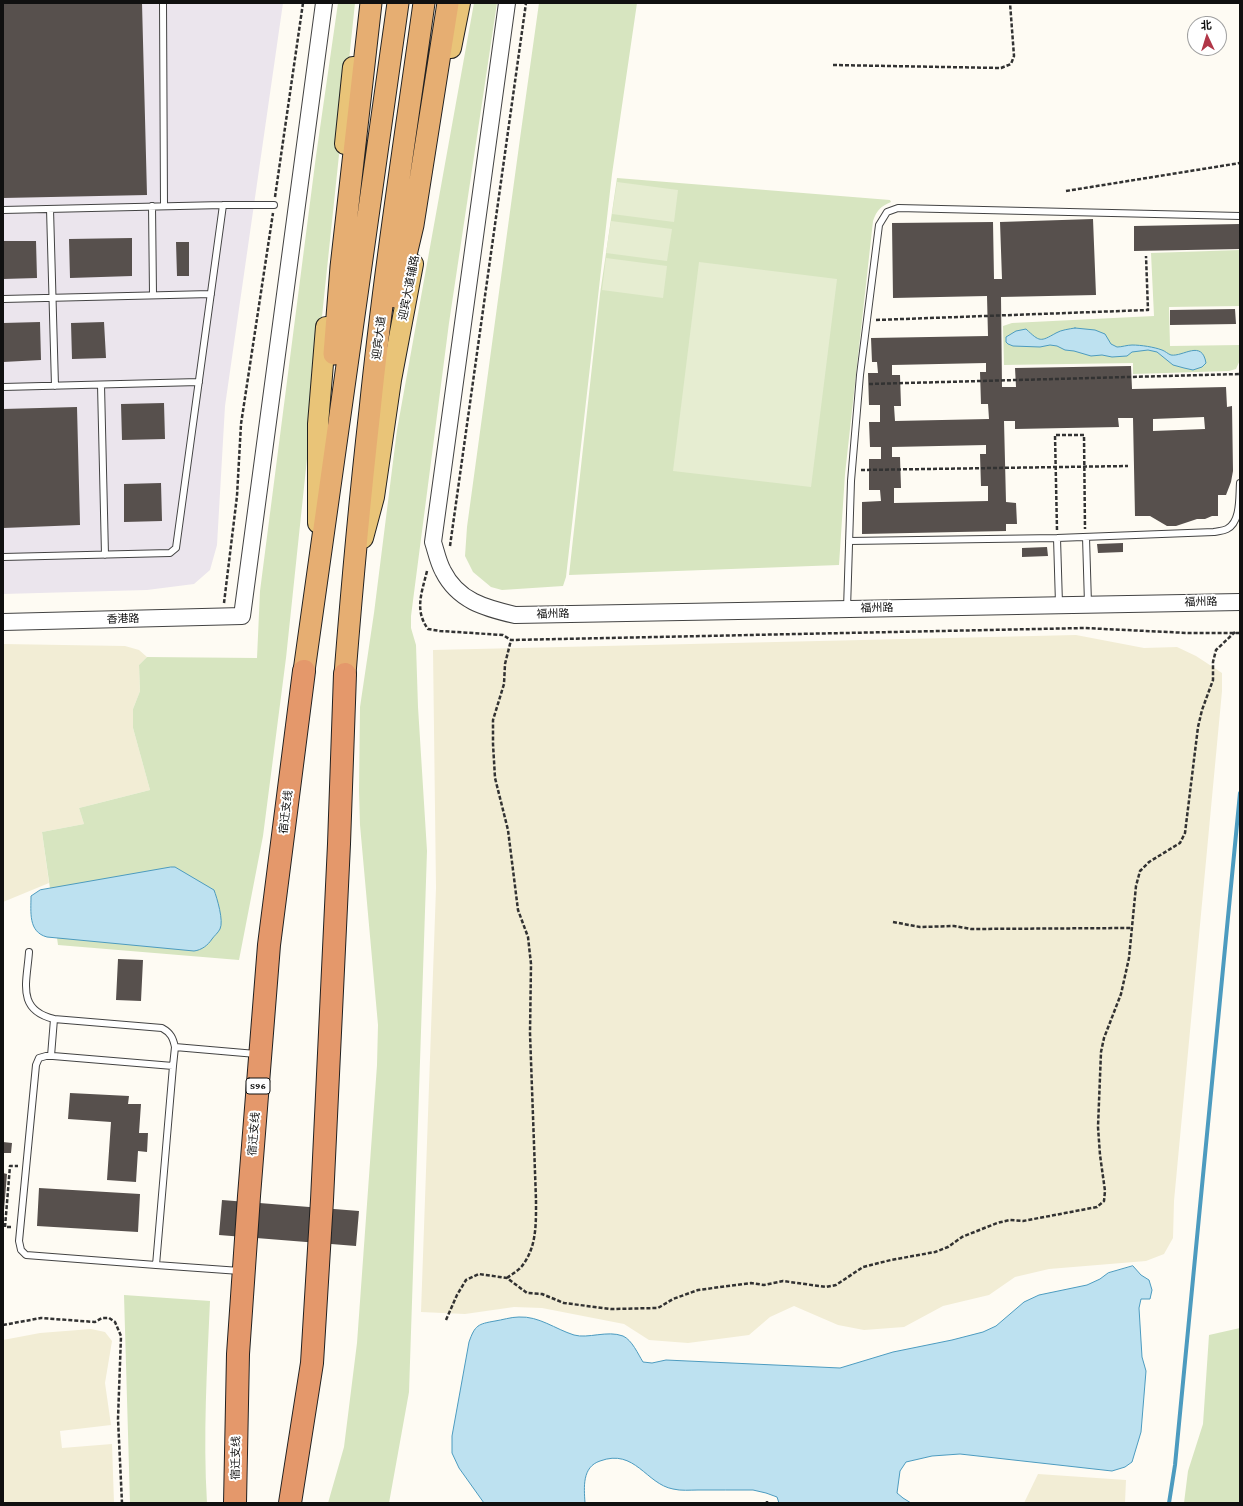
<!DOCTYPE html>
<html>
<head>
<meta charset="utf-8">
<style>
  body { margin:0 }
  #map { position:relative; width:1243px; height:1506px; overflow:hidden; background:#fefbf3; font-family:"Crimson Pro","Noto Sans SC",serif }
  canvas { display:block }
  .frame { position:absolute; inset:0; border:4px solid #101010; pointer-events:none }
  .north { position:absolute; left:1187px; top:16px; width:40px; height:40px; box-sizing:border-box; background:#fff; border:1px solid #9f9f9f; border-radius:50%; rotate:356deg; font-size:11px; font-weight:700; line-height:16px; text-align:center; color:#101010 }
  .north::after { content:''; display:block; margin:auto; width:14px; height:18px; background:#b13647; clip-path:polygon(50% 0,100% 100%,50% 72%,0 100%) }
</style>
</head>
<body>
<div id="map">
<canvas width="1243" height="1506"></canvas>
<div class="frame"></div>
<div class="north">北</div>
</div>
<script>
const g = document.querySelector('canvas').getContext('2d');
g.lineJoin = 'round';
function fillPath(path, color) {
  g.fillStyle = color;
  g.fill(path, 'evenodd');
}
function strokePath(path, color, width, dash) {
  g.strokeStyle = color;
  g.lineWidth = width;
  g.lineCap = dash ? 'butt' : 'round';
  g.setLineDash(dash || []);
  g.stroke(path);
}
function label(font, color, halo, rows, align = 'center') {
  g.font = font + ' "Crimson Pro","Noto Sans SC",serif';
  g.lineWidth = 4;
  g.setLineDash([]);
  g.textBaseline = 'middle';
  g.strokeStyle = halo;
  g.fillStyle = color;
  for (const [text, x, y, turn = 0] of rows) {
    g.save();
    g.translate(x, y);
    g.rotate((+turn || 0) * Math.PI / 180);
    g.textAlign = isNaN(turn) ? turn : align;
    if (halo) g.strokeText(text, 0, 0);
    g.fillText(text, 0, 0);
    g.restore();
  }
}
const industrial = new Path2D(`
  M3 3H283L225 406 217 545 210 570 194 584 147 590 3 594Z`);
const farmland = new Path2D(`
  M1076 635 1144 648 1177 647 1196 656 1222 673V691L1174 1201 1173 1238 1164 1254 1146 1261 1049 1269 1015 1277 989 1295 943 1306 904 1327 864 1330 838 1325 794 1306 770 1317 749 1335 688 1343 649 1340 624 1324 542 1308 514 1307 465 1314 421 1312 436 888 433 650Z
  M3 644 125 646 139 650 147 657 139 665 140 691 133 709V728L150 790 79 808 84 824 42 832 49 883 3 902Z
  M91 1329 105 1332 112 1341 105 1383 111 1425 60 1431 62 1448 112 1444 114 1503H3V1340L40 1333Z
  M1038 1474 1126 1480 1125 1503H1024Z`);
const green = new Path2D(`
  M338 3H355L286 658 263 836 239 960 58 945 42 832 84 824 79 808 150 790 133 728V709L140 691 139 665 147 657 257 658 260 591 316 156Z
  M474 3H497L449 323 411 616V628L416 645 418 707 427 851 409 1392 389 1503H328L344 1447 357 1343 377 1065 378 1025 360 825 359 791 360 707 374 613 397 430Z
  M539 3H637L612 174 566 577 563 586 502 590 491 587 473 572 465 556 467 527C491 353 514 178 539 3Z
  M617 178 890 200 891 202C880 207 877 210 873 221L845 474 839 565 569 575 600 294Z
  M1240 250V306L1169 307 1170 346 1240 345V360L1236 369 1229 371 1133 374V363L1004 365 1003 326 1012 323 1154 316 1151 253Z
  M124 1295 210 1301C207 1368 203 1436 207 1503H130Z
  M1240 1328V1503H1184L1188 1471 1203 1424 1209 1335Z`);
const pitch = new Path2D(`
  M617 182 678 190 674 222 612 214Z
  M611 221 672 229 667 261 606 253Z
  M606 258 667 266 663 298 602 290Z
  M699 262 837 279 811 487 673 471Z`);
const water = new Path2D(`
  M1075 328 1095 330 1105 334 1111 344 1117 347C1122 347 1127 345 1132 345 1141 345 1154 347 1162 350 1165 351 1168 354 1171 355 1183 357 1202 339 1206 363L1202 367 1193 370 1184 368 1173 365 1157 352 1148 350 1132 352 1127 356 1112 357 1102 355 1091 356 1074 351 1065 350 1057 346 1050 345 1040 347 1013 346 1008 344 1006 342V337L1016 331 1026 329C1040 342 1040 342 1056 333 1061 330 1069 329 1075 328Z
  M171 867H175L214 890C217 898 224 921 220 929 218 933 214 936 212 939 208 945 202 950 194 951L47 937C28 932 31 912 31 896L40 890Z
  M1133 1266 1141 1275 1149 1280 1152 1290 1150 1299H1141L1139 1308 1142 1357 1146 1371 1141 1432 1132 1462 1125 1467 1112 1471 960 1454 932 1456 906 1462 900 1471 897 1493 903 1498 911 1503H779L777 1497 766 1493 753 1490C735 1490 716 1490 698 1490 690 1490 681 1491 673 1489 646 1484 635 1448 600 1461 582 1467 584 1487 585 1503H484L459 1468 452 1453V1436L469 1342C475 1325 478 1324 495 1321 502 1320 511 1317 519 1317 539 1316 555 1329 574 1335 588 1339 607 1330 623 1336 632 1340 638 1354 643 1362L652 1363 666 1360 840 1368 893 1352 952 1340 983 1332 996 1326 1024 1302 1039 1295 1087 1285 1100 1279 1108 1273Z`);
const stream = new Path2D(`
  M1169 1503 1175 1465 1240 793`);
const building = new Path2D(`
  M3 3H142L147 195 3 198Z
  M1093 219 1096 295 1001 297 1002 387H1016L1015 368 1131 366 1132 389 1226 387 1227 407 1232 406 1233 471 1231 482 1226 495H1218V516H1212L1205 519H1197L1176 526H1167L1150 516H1135L1133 418H1118L1119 427 1015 429V421H1004L1006 502 1016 503 1017 524H1006V531L862 534V502L881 501 880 490H869V459H881V447H870L869 422H880V405H869L868 373H878L877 362H872L871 338 988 336 987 296 893 298 892 223 993 222 994 279H1002L1000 222ZM986 363V372H980L981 404H988L989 419 895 421 894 406H901L900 375H892V365ZM1204 417 1205 429 1153 431V419ZM986 445V454H980L981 486H988V501L894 503V488H901L900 457H892V447Z
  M1240 224V249L1134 251V226Z
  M132 238V276L70 278 69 239Z
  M3 241H36L37 278 3 279Z
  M176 242H189V276H177Z
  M1235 309 1236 324 1170 325V310Z
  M40 322 41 360 3 362V323Z
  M104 322 106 358 72 359 71 323Z
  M164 403 165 439 122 440 121 404Z
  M77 407 80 525 3 528V409Z
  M161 483 162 521 124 522V484Z
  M1123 543V552L1098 553 1097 544Z
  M1047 547 1048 556 1022 557V548Z
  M118 959 143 960 141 1001 116 1000Z
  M70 1093 129 1096 128 1104H141L139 1133H148L147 1152 138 1151 136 1182 107 1180 111 1122 68 1119Z
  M3 1142 12 1143 11 1153H3Z
  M3 1173 7 1174 4 1210H3Z
  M39 1188 140 1194 138 1232 37 1226Z
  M222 1200 359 1211 356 1246 219 1235Z`);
const path = new Path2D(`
  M833 65 1001 68 1011 64 1014 56 1010 3
  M1066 191 1240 163
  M275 197 303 3
  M876 320 1148 310 1146 256
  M869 384 1240 374
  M861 470 1128 466
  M1057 530 1055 435H1084L1085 529
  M450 546 526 3
  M427 571C422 592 414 610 428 629L440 631 503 635 511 640 1084 628 1188 633H1240
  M224 603 237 496 241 424 273 213
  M893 922 920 927 954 926 971 929 1132 928
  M11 1227H5L10 1166H18
  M507 1278C512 1274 518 1271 522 1266 537 1247 536 1223 536 1200L530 1033 531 964 528 937 518 910 508 830 495 778 493 744V720L504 684 505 664 511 640
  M446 1320 457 1295 466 1280 479 1274 507 1278 527 1293 542 1294 564 1303 611 1309 658 1308 673 1299 698 1290 751 1283 764 1285 783 1281 826 1287 836 1285 863 1267 891 1260 935 1252 948 1247 962 1237 997 1223 1010 1220 1023 1221 1097 1207 1104 1201 1105 1191 1100 1155 1098 1127 1101 1052 1104 1038 1121 994 1129 958 1136 886 1140 871 1149 862 1180 843 1185 833 1198 727 1202 710 1213 680V662L1216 650 1235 632
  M3 1325 41 1318 95 1322 102 1318H109L115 1322 121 1336 118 1419 122 1503
  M1102 1502V1503
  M767 1503V1501`);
const service = new Path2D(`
  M163 3 164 206
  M152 206 153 294
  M50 209 55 386
  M3 210 223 205H274
  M3 299 211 294
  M101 385 105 555
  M3 387 199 382
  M1086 537 1088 604
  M1057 538 1059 604
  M849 541 1057 538 1214 532C1218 531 1223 531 1227 529 1241 522 1239 497 1240 483
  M3 557 170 553 176 548 223 205
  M847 609 851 481 860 375 879 225 887 212 898 208 1240 216
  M29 952C27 982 16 1010 54 1019
  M51 1056 54 1019 162 1028C171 1033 173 1038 175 1047
  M173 1066 53 1056H46L39 1058 36 1065 19 1241 21 1250 26 1255 156 1265 173 1066 175 1047 256 1054
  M156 1265 240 1271`);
const tertiary = new Path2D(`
  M507 3 433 542C436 551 438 562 443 571 458 601 485 608 515 615L1240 602
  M3 622 242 616 324 3`);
const primary = new Path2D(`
  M451 48 460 3
  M345 144 353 67
  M318 523V424L326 327
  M363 538 374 497 391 380 413 264`);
const trunk = new Path2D(`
  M396 297 413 225 448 3
  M334 354 341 267 371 3
  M304 671 398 3
  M345 674C352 586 360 498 370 410 384 274 405 139 424 3`);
const motorway = new Path2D(`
  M235 1503 238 1354 249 1196 269 945 304 671
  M290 1503 312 1363 322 1200 339 844 345 674`);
const shields = [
  [258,1086,24]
];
const shieldNames = [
  ["S96",258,1086]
];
const streetNames = [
  ["迎宾大道辅路",409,288,-79],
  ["迎宾大道",379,338,-83],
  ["福州路",1201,602,-1],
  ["福州路",877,608,-1],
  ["福州路",553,614,-1],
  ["香港路",123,619,-2],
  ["宿迁支线",286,812,-83],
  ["宿迁支线",254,1134,-85],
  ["宿迁支线",236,1458,-89]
];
fillPath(industrial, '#ebe5ed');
fillPath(farmland, '#f2edd5');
fillPath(green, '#d7e5c0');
fillPath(pitch, '#e6edd1');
fillPath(water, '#bde1f0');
strokePath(water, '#4c9bbf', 1);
strokePath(stream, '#4c9bbf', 4);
fillPath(building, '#57504d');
strokePath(service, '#434343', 8);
strokePath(tertiary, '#434343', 18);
strokePath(primary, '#212121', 22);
strokePath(trunk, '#212121', 23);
strokePath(motorway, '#212121', 24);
strokePath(path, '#323232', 2.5, [4, 2]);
strokePath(service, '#fff', 6);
strokePath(tertiary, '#fff', 16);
strokePath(primary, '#e9c478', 20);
strokePath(trunk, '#e6ae72', 21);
strokePath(motorway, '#e4986b', 22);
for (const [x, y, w] of shields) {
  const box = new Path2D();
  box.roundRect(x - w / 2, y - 8, w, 16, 3);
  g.fillStyle = '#fff';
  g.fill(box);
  strokePath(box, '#101010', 1);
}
label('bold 10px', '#101010', null, shieldNames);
label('11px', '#101010', '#fff', streetNames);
</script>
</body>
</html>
